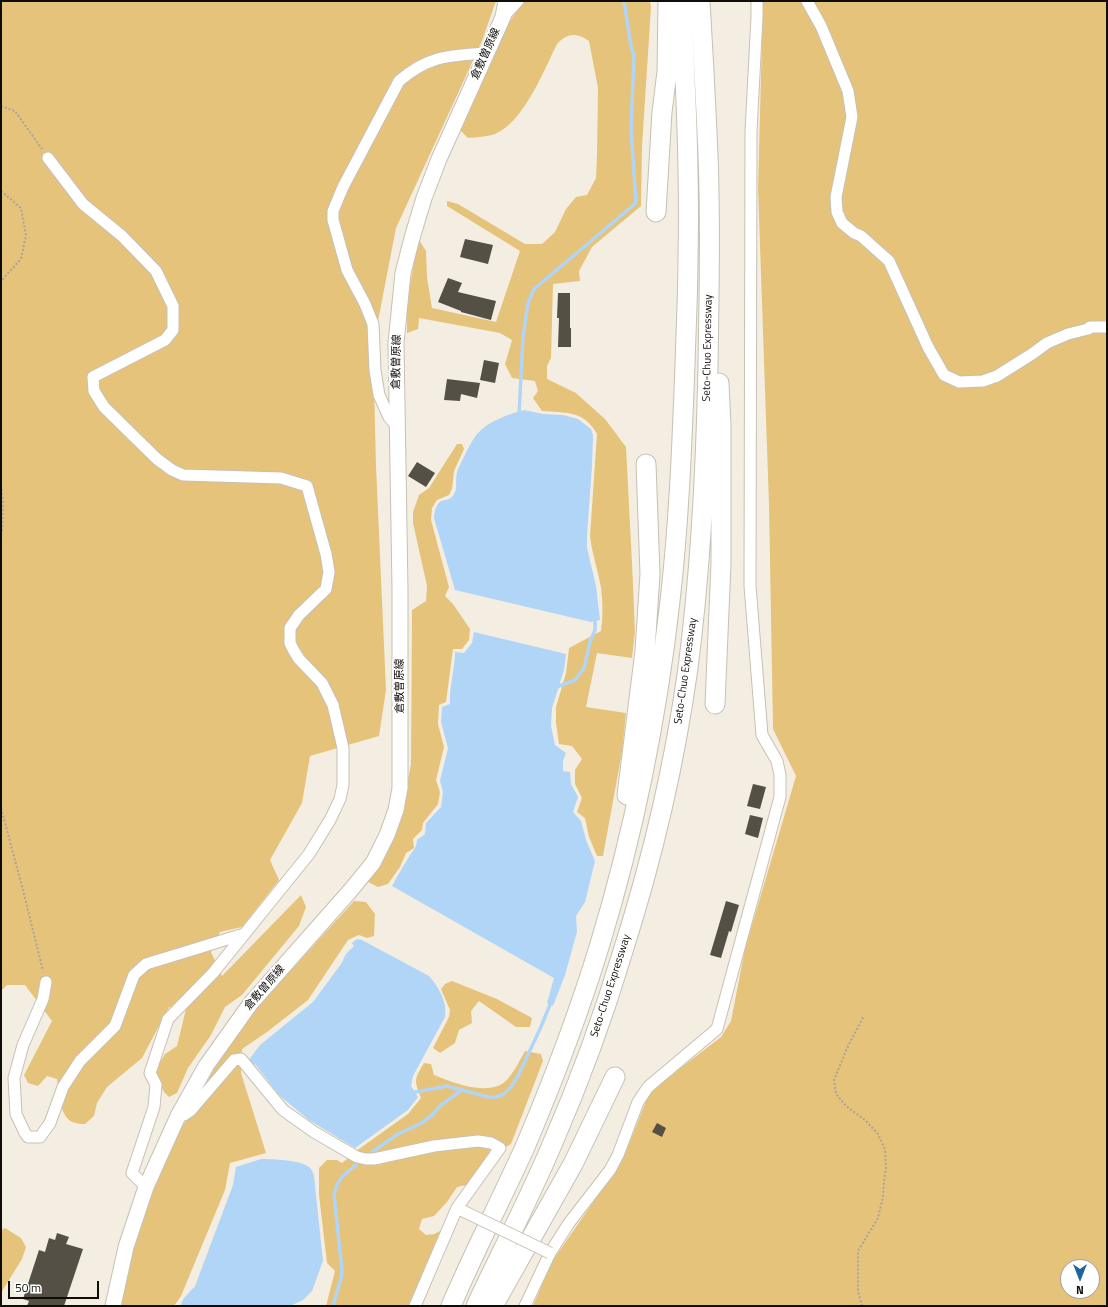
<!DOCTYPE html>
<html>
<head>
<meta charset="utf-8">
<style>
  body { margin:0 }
  #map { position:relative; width:1108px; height:1307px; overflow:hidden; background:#f4eee2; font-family:"Titillium Web",sans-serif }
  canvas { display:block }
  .frame { position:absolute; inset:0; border:2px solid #0f0d09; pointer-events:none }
  .north { position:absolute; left:1060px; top:1259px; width:40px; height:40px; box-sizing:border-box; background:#fff; border:1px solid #9f9e9d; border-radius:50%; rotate:180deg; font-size:11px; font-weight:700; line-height:16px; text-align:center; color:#0f0d09 }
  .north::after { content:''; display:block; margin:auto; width:14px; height:18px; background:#206499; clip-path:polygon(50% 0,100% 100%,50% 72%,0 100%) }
  .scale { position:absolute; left:8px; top:1281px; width:91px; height:18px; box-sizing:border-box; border:2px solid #0f0d09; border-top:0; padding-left:5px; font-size:12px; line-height:14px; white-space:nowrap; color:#0f0d09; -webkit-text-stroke:3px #fff; paint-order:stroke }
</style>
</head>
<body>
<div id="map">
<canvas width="1108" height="1307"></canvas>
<div class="frame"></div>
<div class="north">N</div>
<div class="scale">50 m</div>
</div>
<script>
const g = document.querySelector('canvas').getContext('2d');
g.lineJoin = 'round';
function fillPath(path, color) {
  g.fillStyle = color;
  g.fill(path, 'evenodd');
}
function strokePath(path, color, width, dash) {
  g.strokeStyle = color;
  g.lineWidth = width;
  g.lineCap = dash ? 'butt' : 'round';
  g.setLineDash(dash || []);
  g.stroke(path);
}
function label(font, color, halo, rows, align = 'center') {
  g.font = font + ' "Titillium Web","Noto Sans JP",sans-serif';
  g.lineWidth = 4;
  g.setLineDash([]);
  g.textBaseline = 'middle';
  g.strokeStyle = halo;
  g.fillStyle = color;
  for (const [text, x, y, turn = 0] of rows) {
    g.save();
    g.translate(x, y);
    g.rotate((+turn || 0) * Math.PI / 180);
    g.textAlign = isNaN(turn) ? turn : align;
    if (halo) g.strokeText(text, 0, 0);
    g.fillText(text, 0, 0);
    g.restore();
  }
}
const green = new Path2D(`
  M1 1H496L482 41 396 228 373 347 376 466 386 690 379 736 310 756 302 803 270 860 279 880 242 927 220 932 211 952 222 976 301 895 306 907 299 926 242 995 225 1007 211 1035 188 1068 177 1093 169 1097 164 1092 154 1072 165 1054 177 1046 186 1009 169 1007 142 1058 107 1087 97 1103 94 1116 85 1124C82 1124 79 1124 76 1123 59 1120 59 1092 57 1079L47 1076 38 1086 28 1083 24 1075 52 1021 25 985H7L1 991Z
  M524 1H650L651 7 642 147 641 206 592 247 579 271 580 281 553 284 551 358 547 366V379L576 393 605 419 626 447 632 563 635 632 632 658 597 653 586 707 626 713 622 752 603 856H597L589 837 585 818 577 812 582 798 575 784V770L582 759 572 746 559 744 556 723V707L566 673 569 648 601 631C603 617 603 603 601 588 598 570 592 554 590 536L597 434C584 410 566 413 542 411L533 398 538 391 535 381 512 378 505 364 512 340 500 333 419 318 418 329 407 333V304L418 238 426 251 427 277 432 308 496 322 520 251 447 206V201L458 204 525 244H542L555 232 566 209 576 197 587 195 596 178 597 155 598 88 589 41C577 32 567 33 557 44 544 70 524 122 495 134 487 137 477 137 468 138L461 131 460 125 507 25Z
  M763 1H1107V1306H533L551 1263 623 1159 648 1096 665 1080 721 1037 731 1021 745 949 796 776 773 729 769 505 758 188ZM1068 1267H1092V1291H1068Z
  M457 444H462L464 449 454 471 452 489 449 495 437 500 432 508 431 520 449 587 445 596 453 604 470 629 469 640 462 649H453L446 702 439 705 438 724 444 747 436 780 440 792 438 804 423 823 422 830 413 839 414 848 406 853 400 867 388 884 378 887 368 882 385 856 394 834 405 796 411 764 412 610 426 601 427 586 413 523V512L419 495 429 488Z
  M354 901 366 902 375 914 374 936 367 938 359 935 348 940 308 1000 267 1032 242 1049 241 1073 266 1153 230 1163 225 1190 181 1296 174 1306H119L129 1261 151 1192 175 1140 220 1058 253 1012Z
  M452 981 497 999 532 1018 530 1027H516L479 1001 471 1011 472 1023 459 1030 455 1043 440 1053 433 1048 449 1017 450 1010 441 989 445 984Z
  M525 1051 541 1054 543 1061 511 1144 506 1147 493 1142 488 1155 467 1185 457 1187 447 1202 434 1216 422 1219 419 1229 426 1235 434 1234 442 1230 411 1306H326L335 1271 327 1263 319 1195V1168L327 1160H337L342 1163 359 1149 408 1114 421 1098C414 1080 414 1080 424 1063L431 1064 434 1075C452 1082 480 1094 500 1085 510 1081 520 1060 525 1051Z
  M5 1228 21 1238 26 1247 22 1259 1 1293V1230Z`);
const water = new Path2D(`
  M524 410 543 414 563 415 578 419 591 429 593 435 592 467 587 535V548L596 586 600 620 591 622 455 590 434 518C437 492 447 506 454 494 458 488 455 479 457 472 460 464 472 440 477 434 488 421 509 414 524 410Z
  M474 632 566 654 564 670 552 708 551 726 555 745 566 753 563 761V771L570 772 571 784 578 797 573 812 581 821 586 840 595 861 585 902 576 916 577 932 565 975 553 1006 547 1003 554 978 392 886C397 876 403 867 409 857 413 849 416 850 417 840L425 834 426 823 441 807 443 792 440 781 448 748 441 722 442 707 450 704C449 686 455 670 455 652L464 653 472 643Z
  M357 939 362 940 429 976C438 986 448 1003 445 1017L413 1076 411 1086 418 1097 408 1110 355 1148 309 1120 280 1096 255 1064 253 1066 248 1061 260 1045 313 1002 341 964 346 954 354 946 352 943Z
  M261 1159C273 1159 300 1160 309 1167 312 1169 313 1173 314 1176L323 1261 312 1291 303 1300 290 1306H180L184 1298 195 1286 227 1201 233 1185 236 1167Z`);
const stream = new Path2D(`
  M519 415 523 336 528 303 534 289 636 203 631 129 634 56 631 46 624 1
  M554 688 575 680 584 668 590 642 595 630V618
  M411 1093 447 1086 488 1097H496L504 1094 511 1087 518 1076 540 1029 552 1000
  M372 1152 398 1134 420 1124 431 1116 441 1105 462 1090
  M333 1306 341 1278 342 1270 334 1195C337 1179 344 1175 356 1165`);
const building = new Path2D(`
  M465 239 493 245 488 264 460 257Z
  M448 278 462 283 458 292 496 301 491 320 461 312V311L438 302Z
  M558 293H570V328H571V347H558L559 318H557Z
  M484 360 499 363 495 383 480 380Z
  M447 379 480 383 477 398 461 394 460 401 444 400Z
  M417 462 435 473 426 487 408 476Z
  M753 784 766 787 760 809 747 806Z
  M750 815 763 818 758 838 745 834Z
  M726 901 739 905 731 932 729 931 721 958 710 955Z
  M657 1123 666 1128 662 1137 652 1132Z
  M57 1233 69 1237 66 1244 83 1249 64 1306H27L29 1301 23 1299 39 1250 45 1252 49 1238 55 1240Z`);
const path = new Path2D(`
  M1 106 15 111 42 149
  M1 191 21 208 26 235 21 259 1 281
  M1 485 3 503 2 531 1 533
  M1 808 23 890 43 971
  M862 1306 858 1291V1251L878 1218 883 1197 884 1181 886 1169 885 1149 878 1134 865 1120 846 1106 836 1094 834 1080 848 1046 864 1016`);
const street = new Path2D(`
  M807 1 821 26 848 91 852 117 836 197 837 212 842 223 854 233 861 236 889 261 928 347 944 375 959 382 983 381 997 376 1032 354 1047 343 1068 334 1088 329 1090 327H1107
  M503 17 518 1
  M48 158 83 204 122 236 156 271 173 306V330L165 340 93 377 94 391 104 407 157 459 172 470 183 475 281 478 307 486 326 554 329 572 326 589 299 615 290 628V643L294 651 299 659 322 683 333 705 343 748V785L340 799 330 820 309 854 213 973 168 1019 150 1073 156 1085 154 1107 132 1173 146 1187
  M397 427 389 417 379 395 375 370 373 324 365 304 347 270 333 220V211L343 187 399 81C429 55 449 56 486 53
  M46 982 43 999 23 1045 14 1078 16 1114 25 1133 28 1137H40L50 1123 63 1087 80 1061 115 1026 134 975 146 964 244 934
  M178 1116 184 1115 191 1110 234 1060 241 1059 283 1110 314 1132 357 1157 366 1159H374L434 1146 478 1141 491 1143 500 1148 457 1208 463 1211
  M415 1306 457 1208
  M525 1306 550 1253 569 1223 610 1170 618 1155 638 1102 648 1087 717 1029 780 797V775L777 761 762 735 750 586 751 131 757 17V1`);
const secondary = new Path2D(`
  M113 1306 126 1247 146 1187 178 1116 206 1066 251 1003 350 891 373 863 387 835 396 810 400 788V590L396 343 403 273 412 238 424 198 439 159 503 17 506 1`);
const highway = new Path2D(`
  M656 212 662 112 667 72 668 1
  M715 704 721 564V426L719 383
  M627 795 645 651 650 574 646 464
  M451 1306C474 1252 501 1200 525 1147 553 1081 579 1013 600 944 634 832 657 717 670 601 679 523 682 444 685 365 686 329 688 293 688 257 690 172 686 86 681 1
  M476 1306C501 1253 528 1201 551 1147 579 1083 603 1018 623 951 652 860 675 762 688 668 701 568 706 466 708 365 709 295 711 226 708 156 706 104 703 53 700 1
  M493 1306 573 1164 615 1077`);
const streetBridge = new Path2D(`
  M463 1211 550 1253`);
const streetNames = [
  ["倉敷曽原線",486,54,-66],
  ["Seto-Chuo Expressway",708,348,-89],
  ["倉敷曽原線",397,362,-89],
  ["Seto-Chuo Expressway",686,671,-82],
  ["倉敷曽原線",400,686,-90],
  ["Seto-Chuo Expressway",611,986,-72],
  ["倉敷曽原線",265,988,-49]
];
fillPath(green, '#e6c37b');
fillPath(water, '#b0d5f7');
strokePath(stream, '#b0d5f7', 3.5);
fillPath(building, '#555046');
strokePath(street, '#c6c0b5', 13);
strokePath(secondary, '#c6c0b5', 17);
strokePath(highway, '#c6c0b5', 21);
strokePath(path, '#a9a49b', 2, [2, 2]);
strokePath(street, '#fff', 11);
strokePath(secondary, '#fff', 15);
strokePath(highway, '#fff', 19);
strokePath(streetBridge, '#c6c0b5', 13, []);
strokePath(streetBridge, '#fff', 11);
label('11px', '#0f0d09', '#fff', streetNames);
</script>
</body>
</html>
